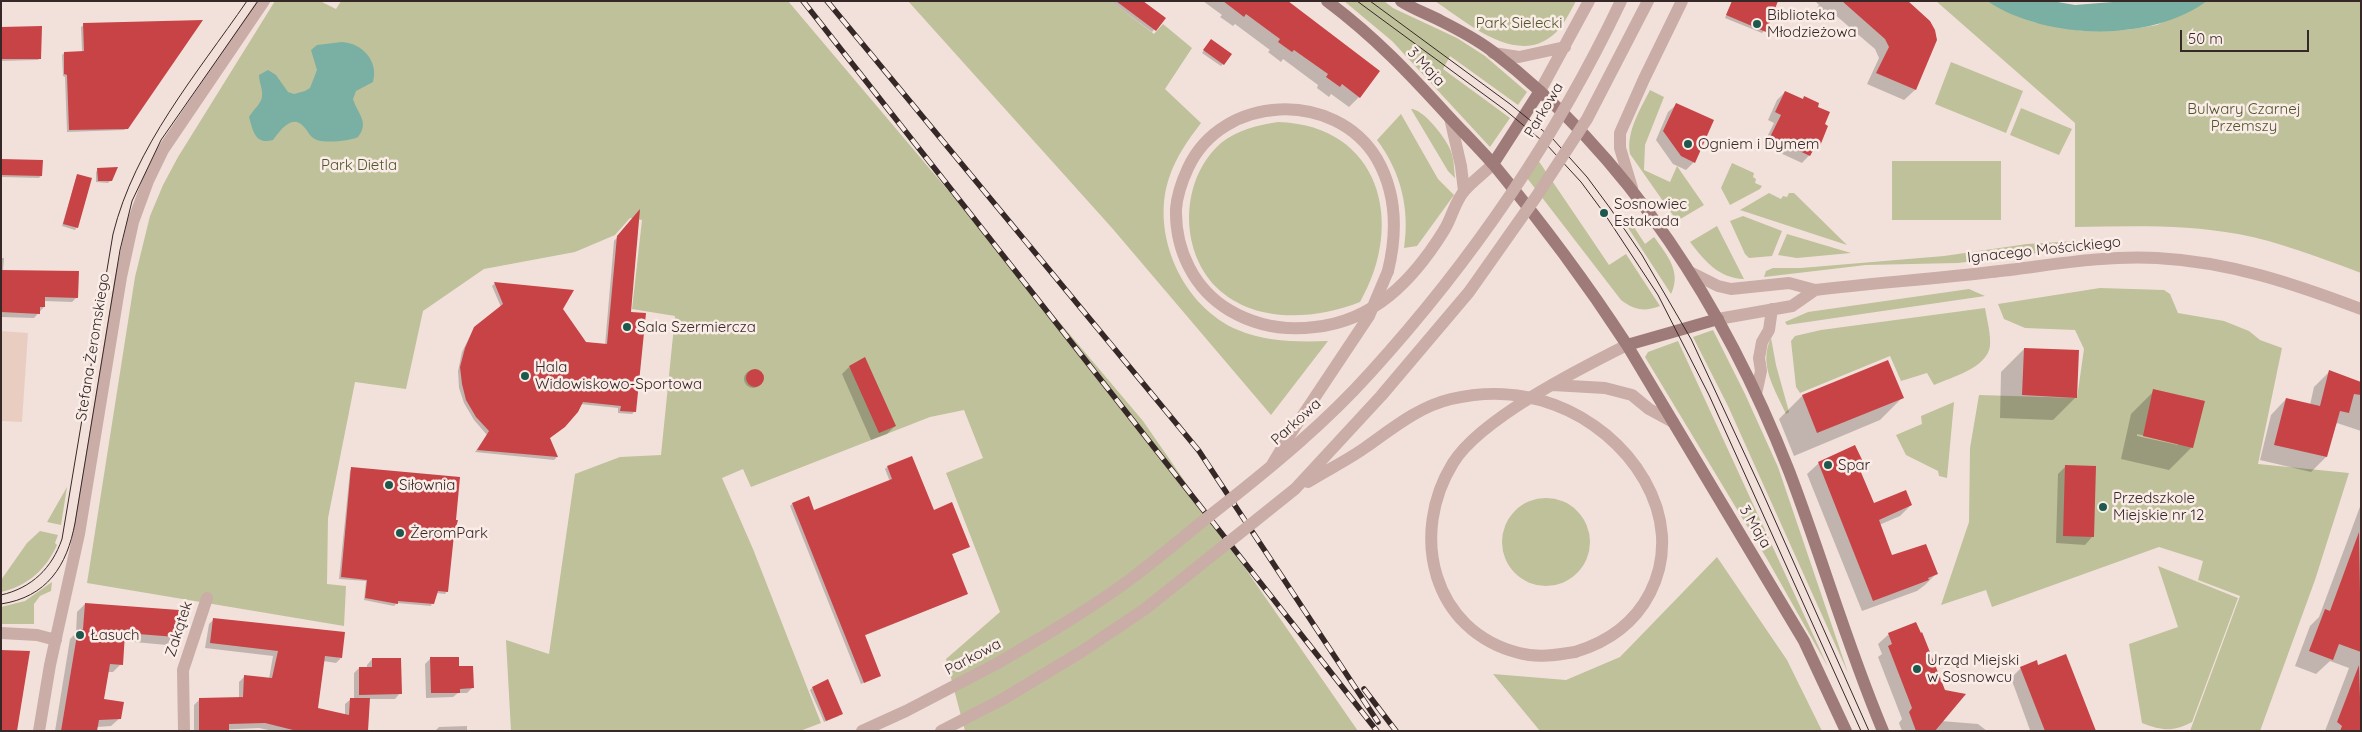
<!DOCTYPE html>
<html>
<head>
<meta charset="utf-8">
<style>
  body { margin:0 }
  #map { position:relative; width:2362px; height:732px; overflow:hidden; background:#f2e1db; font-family:Quicksand,sans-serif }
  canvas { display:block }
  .frame { position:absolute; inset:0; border:2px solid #362827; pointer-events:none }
  .scale { position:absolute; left:2180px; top:30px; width:129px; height:22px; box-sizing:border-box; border:2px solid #362827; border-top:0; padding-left:6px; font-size:15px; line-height:18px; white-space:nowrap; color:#362827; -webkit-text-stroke:4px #faece7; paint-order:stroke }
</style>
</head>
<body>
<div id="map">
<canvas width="2362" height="732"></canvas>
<div class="frame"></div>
<div class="scale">50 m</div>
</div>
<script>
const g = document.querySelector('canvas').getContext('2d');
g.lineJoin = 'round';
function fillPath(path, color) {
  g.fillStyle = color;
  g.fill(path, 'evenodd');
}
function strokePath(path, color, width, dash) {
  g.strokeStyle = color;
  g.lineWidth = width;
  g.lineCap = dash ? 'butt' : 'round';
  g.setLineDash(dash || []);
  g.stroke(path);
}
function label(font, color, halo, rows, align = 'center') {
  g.font = font + ' Quicksand,sans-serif';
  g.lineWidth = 5;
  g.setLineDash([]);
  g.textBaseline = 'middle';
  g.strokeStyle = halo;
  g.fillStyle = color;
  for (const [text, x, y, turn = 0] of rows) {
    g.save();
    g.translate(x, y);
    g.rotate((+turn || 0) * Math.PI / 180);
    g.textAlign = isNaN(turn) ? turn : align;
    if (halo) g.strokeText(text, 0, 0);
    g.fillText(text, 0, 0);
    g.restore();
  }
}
const green = new Path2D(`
  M275 1H320L336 9 341 1H788L1143 421 1358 731H965L946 659 1000 612 946 473 983 458 964 410 930 417 751 487 743 469 722 478 753 549 821 723 800 731H511L506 640 549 654 575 474 620 457 661 455 675 316 632 309 642 220 630 218 615 235 575 252 484 269 423 311 406 389 355 382 328 518 327 584 346 586 344 626 87 583 135 277 150 216 163 185 178 157Z
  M908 1H1111L1154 34 1163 24 1192 48 1165 89 1201 123C1188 140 1176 157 1169 178 1150 235 1183 307 1238 330 1267 342 1297 342 1328 341L1271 415 1112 228Z
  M1344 1H1384L1393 8 1457 38 1485 56 1527 92 1518 105 1450 56 1443 69 1510 118 1490 147 1392 41Z
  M1435 1H1576C1571 10 1566 20 1560 28 1523 72 1469 24 1435 1Z
  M1936 1H1987L2033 22 2083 31 2127 30 2157 25 2207 1H2361V273C2321 258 2280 242 2238 234 2184 224 2129 226 2075 227V123Z
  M1951 62 2023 91 2006 133 1935 104Z
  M1650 90 1664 97 1645 145 1644 170 1670 182 1677 166 1704 205 1677 221 1630 154C1626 132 1640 110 1650 90Z
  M2021 108 2072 129 2059 155 2010 135Z
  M1411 109C1423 109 1444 136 1449 147 1454 156 1454 168 1455 178L1448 171Z
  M1401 114 1438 179 1454 195 1417 246 1404 248C1410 209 1401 172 1377 140Z
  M1278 122C1380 125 1406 223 1360 302 1314 320 1254 324 1216 287 1178 248 1181 178 1221 143 1237 130 1258 125 1278 122Z
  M1538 160 1609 265 1626 254 1660 306C1644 312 1634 310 1621 300L1527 178Z
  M1892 161H2001V220H1892Z
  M1732 163 1754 173 1753 177 1756 179 1755 183 1762 186 1760 189 1730 205 1721 188Z
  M1769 193 1781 199 1783 196 1787 197 1789 193H1794L1847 245 1740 210Z
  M1743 216 1782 231 1772 256 1749 258 1745 254 1730 221Z
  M1630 221 1645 244 1654 237C1667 255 1682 272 1671 294L1625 223Z
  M1717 226 1744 279C1718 278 1705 261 1690 242Z
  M1787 234 1851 253 1797 258 1778 255Z
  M2093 240 2094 246 1958 263 1866 265 1764 277 1766 271 1773 268H1801L1944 256 2027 244Z
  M2100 288 2164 290 2170 294 2178 313 2224 321 2249 331 2260 340 2282 348 2258 464 2349 473 2315 580 2260 731H2190L2240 596 2198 580 2203 561 2159 547 1992 607 1986 590 1941 605 1969 522 1970 448 1979 395 2077 398 2084 349 2075 330 2025 328 2004 319 1998 304Z
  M1969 289 1985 296 1787 325 1785 322 1808 312Z
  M1985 308C1987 320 1991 334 1990 346 1987 368 1952 377 1934 385L1927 373 1901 381 1890 356 1800 393 1796 387 1791 341 1795 336 1821 330Z
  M1713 330 1745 394 1778 467 1848 673 1728 406 1693 337Z
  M1771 338 1776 365 1789 412 1786 414C1775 389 1758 365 1771 338Z
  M1678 341 1828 667 1767 559 1645 357 1648 352Z
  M1954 402 1947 478 1939 476 1938 471 1906 455 1896 435 1922 424 1921 416Z
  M67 487 61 525 47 522Z
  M1502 542a44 44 0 1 1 88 0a44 44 0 1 1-88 0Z
  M40 531 58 535 55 543 57 545C46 569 28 586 1 592V580L27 543Z
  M1717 557 1787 660 1822 731H1540L1493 674 1566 680 1620 657Z
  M2158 566 2238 598 2192 722C2173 732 2163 731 2142 723L2129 644 2178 627Z
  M52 582 51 591 40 596 34 604V624H1V607L25 601Z`);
const plaza = new Path2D(`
  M1 331 28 333 22 422 1 421Z`);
const water = new Path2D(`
  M1987 1H2052L2075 5 2125 1H2207C2149 43 2046 40 1987 1Z
  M342 42C362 43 379 61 373 82L356 91 353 99C357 113 370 122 358 137 350 141 323 144 315 139 310 137 308 131 304 127 292 113 280 131 273 140 255 145 253 131 249 117 252 111 262 103 262 96 263 89 259 82 259 75L268 70 276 75 288 92 294 94 305 91 310 88 317 70 311 50 317 45Z`);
const shadow = new Path2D(`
  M1111 1H1142L1164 18 1152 32Z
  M1203 1H1286L1359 97 1349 107 1331 94 1329 97 1317 88 1318 85 1283 59 1281 62 1268 52 1270 50 1235 24 1233 26 1220 17 1222 15Z
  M1732 1 1764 31 1762 33 1725 18Z
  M1815 1H1907L1936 40 1915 90 1904 100 1867 84 1879 58 1875 49 1833 13 1831 16 1828 13 1825 16 1817 8 1819 5Z
  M84 25 127 128 124 130 67 132 65 77 63 76 62 55 64 53 82 52 81 27Z
  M1 28 40 58 38 60 1 61Z
  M1209 43 1223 64 1221 66 1202 53Z
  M1785 92 1802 100 1804 98 1816 108 1823 125 1819 145 1802 163 1763 145 1774 123 1768 120 1777 100Z
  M1676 105 1694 162 1686 170 1673 164 1656 140 1668 112Z
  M1 160 41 176 39 178 1 177Z
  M98 169 111 180 108 183 96 182V172Z
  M77 175V227L75 230 62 226Z
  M639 212 629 313 635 411 632 414 618 413V408L580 404 549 438 557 457 554 460 475 452 487 435 474 420 464 403 459 388 458 371 462 352 472 332 501 307 492 286 494 284 572 291 562 309 585 344 605 345 614 241Z
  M1 258H4L3 271 77 297 72 302 44 301V307L34 318 1 317Z
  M2024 349 2076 397 2053 420 2000 418 2001 372Z
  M1888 361 1903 397 1880 420 1794 456 1779 419 1802 396Z
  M849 367 895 426 887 434 871 440 842 374Z
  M744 379a9 9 0 1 1 18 0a9 9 0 1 1-18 0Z
  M2329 372 2361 384V431L2337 423 2335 426 2326 457 2311 472 2260 460 2271 415 2286 399 2310 405 2314 387Z
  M2154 391 2192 447 2169 470 2121 459 2131 414ZM2137 434 2178 443V445L2137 436Z
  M1819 463 1864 468 1859 473 1873 505H1911L1900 516 1879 525 1891 556 1936 574 1925 585 1917 591 1862 611 1807 474Z
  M2066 466 2092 537 2085 545 2056 543 2058 474Z
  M887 467 969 546 951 555 967 594 864 636 879 676 861 684 790 506 792 504 814 512 890 482 885 469Z
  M352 468 454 521 447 591 445 594 436 593 431 606 397 603 394 606 364 600 366 581 339 579 350 471Z
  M2361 504V618L2355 633 2361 635V731H2325L2349 668 2330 661 2316 674 2295 666 2310 626 2319 617Z
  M85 604 175 636 167 645 123 641 121 664 113 672H108L103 700 120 718 111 726 97 727 96 731H55L70 639 76 633 77 612Z
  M214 619 341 658 336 663 323 661 316 709 345 715V704L351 699H354V673L359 668H367V665L372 659 400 693 395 699H369L367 730 393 731H273L259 728 194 731V705L199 700 239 699V682L244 677 269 679 273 656 205 648 209 624Z
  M1889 634 1941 721 1978 724 1987 731H1902L1899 723 1902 719 1878 657 1882 654 1878 644Z
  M430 659 458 668 472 688 467 693H458L453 697 426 698 425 664Z
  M2038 666 2094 731H2028L2030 730 2011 678 2021 668Z
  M812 688 839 716 824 722 810 690Z
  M467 726V731H435L439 727Z`);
const building = new Path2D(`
  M1116 1H1143L1166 18 1156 31Z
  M1223 1H1288L1380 71 1360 98 1342 84 1340 87 1326 77 1328 74 1294 50 1292 52 1278 42 1280 39 1246 14 1244 17Z
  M1732 1H1778L1766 32 1726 15Z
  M1842 1H1908L1930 21 1935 30 1937 40 1916 90 1876 73 1889 47 1885 39Z
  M203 20 128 129 69 130 67 75 64 74V52L84 51 83 23Z
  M42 26 41 59H1V27Z
  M1211 39 1232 54 1224 65 1203 50Z
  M1785 91 1803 99 1804 96 1819 103 1818 107 1830 112 1825 124 1828 126 1820 146 1816 145 1810 156 1770 137 1781 115 1775 112Z
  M1676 103 1714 120 1695 163 1681 156 1663 131Z
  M1 159 43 160 42 176 1 175Z
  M118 167 112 181H98L97 168Z
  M77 174 92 178 78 228 63 224Z
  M640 209 631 312 646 313 636 412 620 411 621 406 583 402 578 412 565 427 550 438 558 457 477 450 489 431 476 417 466 400 462 384 460 367 465 348 474 327 503 304 494 282 574 290 563 309 586 342 607 344 617 236Z
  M1 270 79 271 78 298 45 297V307H40V314L1 312Z
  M2024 348 2079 350 2077 398 2022 395Z
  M865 357 896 426 879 433 849 366Z
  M1888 360 1904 398 1817 433 1802 395Z
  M746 378a9 9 0 1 1 18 0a9 9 0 1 1-18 0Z
  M2329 370 2361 382V395L2354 394 2349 413 2340 411 2327 457 2274 445 2286 398 2320 406Z
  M2153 389 2205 401 2193 448 2143 436Z
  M1855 445 1866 468 1860 470 1874 503 1906 490 1912 505 1879 520 1892 555 1926 544 1938 574 1928 578 1929 580 1873 601 1818 462Z
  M912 456 934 510 952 502 970 547 952 554 968 594 865 635 881 676 864 683 792 503 809 496 814 510 892 479 887 466Z
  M2065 465 2096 466 2094 537 2063 536Z
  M351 467 460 477 456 520H458L454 535 448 592 438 591 434 604 398 601V604L365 598 367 580 341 577Z
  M2359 532 2361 652 2339 644 2333 660 2309 651 2325 609 2330 611Z
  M85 603 179 610 176 637 125 633 123 665 110 664 104 699 124 702 121 719 99 720 97 731H61L78 629H83Z
  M213 618 345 632 342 658 325 656 318 708 349 715 350 698H370L368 731H297L265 723 229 724V731H199V698L243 697 244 675 272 678 278 651 210 643Z
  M1916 622 1921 633 1922 632 1945 690 1966 694 1935 731H1916L1909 712 1912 708 1888 646 1892 644 1888 633Z
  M1 650 30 651 17 731H1Z
  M2066 654 2096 731H2045L2020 667 2037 660 2038 665Z
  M430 657H459V666H473L474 688 460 689V693H431Z
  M372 658H401L402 694 359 695V667H372Z
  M2359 665 2361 731H2340L2342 726 2337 722Z
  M828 679 843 714 826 721 812 687Z`);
const minor = new Path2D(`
  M1 633 37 635 56 640
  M39 731 50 665 79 534 121 277 133 222 148 181 163 150 264 1
  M184 731 183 670 207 598`);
const tertiary = new Path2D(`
  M1493 53 1519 57 1565 47
  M1540 91 1589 1
  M1450 118 1461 166 1464 191
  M1632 188 1620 148V133L1644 79 1682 1
  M1388 271C1397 234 1397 194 1377 159 1335 89 1222 94 1188 168 1182 181 1177 195 1176 209 1175 250 1194 289 1229 310 1256 326 1284 331 1315 327 1374 321 1413 280 1443 232 1452 219 1454 202 1465 190 1473 181 1484 173 1493 164
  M1690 272 1718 286 1731 289 1789 283 1815 290C1874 283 1933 279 1991 272 2047 266 2101 255 2157 258 2230 262 2292 283 2361 309
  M1718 319 1792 306 1815 290
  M1553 385 1605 388 1632 395 1649 409 1673 422
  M1756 394 1761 371 1759 358 1762 342 1769 330 1772 309
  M1273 463 1291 433
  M1575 652C1557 655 1537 658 1519 653 1432 631 1409 534 1453 463 1480 419 1579 369 1627 345
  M862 731 906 711 998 663
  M941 731 1003 699`);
const secondary = new Path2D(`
  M1327 1C1375 37 1410 74 1450 118 1465 134 1480 149 1494 165 1542 223 1586 282 1627 345L1804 641 1846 731
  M1401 1C1413 9 1428 14 1441 21 1459 30 1476 39 1492 51 1630 157 1726 310 1789 471 1822 557 1847 646 1883 731
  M1493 164 1540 91
  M1627 345 1718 319`);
const tram = new Path2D(`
  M1357 1 1505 110 1546 144 1581 182 1604 213 1658 295 1709 395 1861 731
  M1370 1 1510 104 1552 138 1587 177 1610 208 1642 255 1691 339 1761 489 1869 731
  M1 595C32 588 52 568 62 539L113 234C135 146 196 75 247 1
  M1 604C47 597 67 566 75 523L120 250 132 201 161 140 258 1`);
const rail = new Path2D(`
  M803 1 1377 731
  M827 1 1199 451 1378 722
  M1364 689 1396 731`);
const tertiaryBridge = new Path2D(`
  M1291 433 1369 316 1388 271
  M1308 482C1327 470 1348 460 1366 447 1393 428 1418 407 1451 399 1485 391 1522 392 1555 405 1628 432 1689 516 1650 593 1634 624 1608 642 1575 652
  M998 663C1042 637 1087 611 1128 581 1160 557 1190 531 1222 506 1274 465 1326 422 1370 373 1471 262 1557 136 1621 1
  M1003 699 1081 652 1145 609 1295 489 1381 396 1469 292 1536 197 1587 119 1648 1`);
const markers = [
  [1757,24,5,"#1c584c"],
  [1688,144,5,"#1c584c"],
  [1604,213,5,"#1c584c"],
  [627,327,5,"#1c584c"],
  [525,376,5,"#1c584c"],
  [1828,465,5,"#1c584c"],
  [389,485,5,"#1c584c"],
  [2103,507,5,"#1c584c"],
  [400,533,5,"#1c584c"],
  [80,635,5,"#1c584c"],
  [1917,669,5,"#1c584c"]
];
const poiNames = [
  ["Biblioteka",1767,15],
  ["Młodzieżowa",1767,32],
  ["Ogniem i Dymem",1698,144],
  ["Sosnowiec",1614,204],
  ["Estakada",1614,221],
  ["Sala Szermiercza",637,327],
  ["Hala",535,367],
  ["Widowiskowo-Sportowa",535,384],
  ["Spar",1838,465],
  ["Siłownia",399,485],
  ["Przedszkole",2113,498],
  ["Miejskie nr 12",2113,515],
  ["ŻeromPark",410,533],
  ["Łasuch",90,635],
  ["Urząd Miejski",1927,660],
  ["w Sosnowcu",1927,677]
];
const parkNames = [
  ["Park Sielecki",1519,23],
  ["Bulwary Czarnej",2244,109],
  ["Przemszy",2244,126],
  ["Park Dietla",359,165]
];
const streetNames = [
  ["3 Maja",1426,67,47],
  ["Parkowa",1544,110,-59],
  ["Ignacego Mościckiego",2044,250,-6],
  ["Stefana Żeromskiego",93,347,-81],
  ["Parkowa",1296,422,-42],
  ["3 Maja",1755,527,59],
  ["Zakątek",179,629,-72],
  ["Parkowa",973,657,-28]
];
fillPath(green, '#bfc19a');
fillPath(plaza, '#eacdc1');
fillPath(water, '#79b0a3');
fillPath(shadow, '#0003');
fillPath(building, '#c84346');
strokePath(minor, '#caada6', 12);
strokePath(tertiary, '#caada6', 12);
strokePath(secondary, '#9e7b78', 12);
strokePath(tram, '#362827', 1);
strokePath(rail, '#362827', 5.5);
strokePath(rail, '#faece7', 4, [11]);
strokePath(tertiaryBridge, '#caada6', 12);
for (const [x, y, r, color] of markers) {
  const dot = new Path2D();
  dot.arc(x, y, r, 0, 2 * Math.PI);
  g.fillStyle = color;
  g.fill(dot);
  strokePath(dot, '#faece7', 2);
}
label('15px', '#362827', '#faece7', poiNames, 'left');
label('15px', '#51552b', '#faece7', parkNames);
label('15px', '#362827', '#faece7', streetNames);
</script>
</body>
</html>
